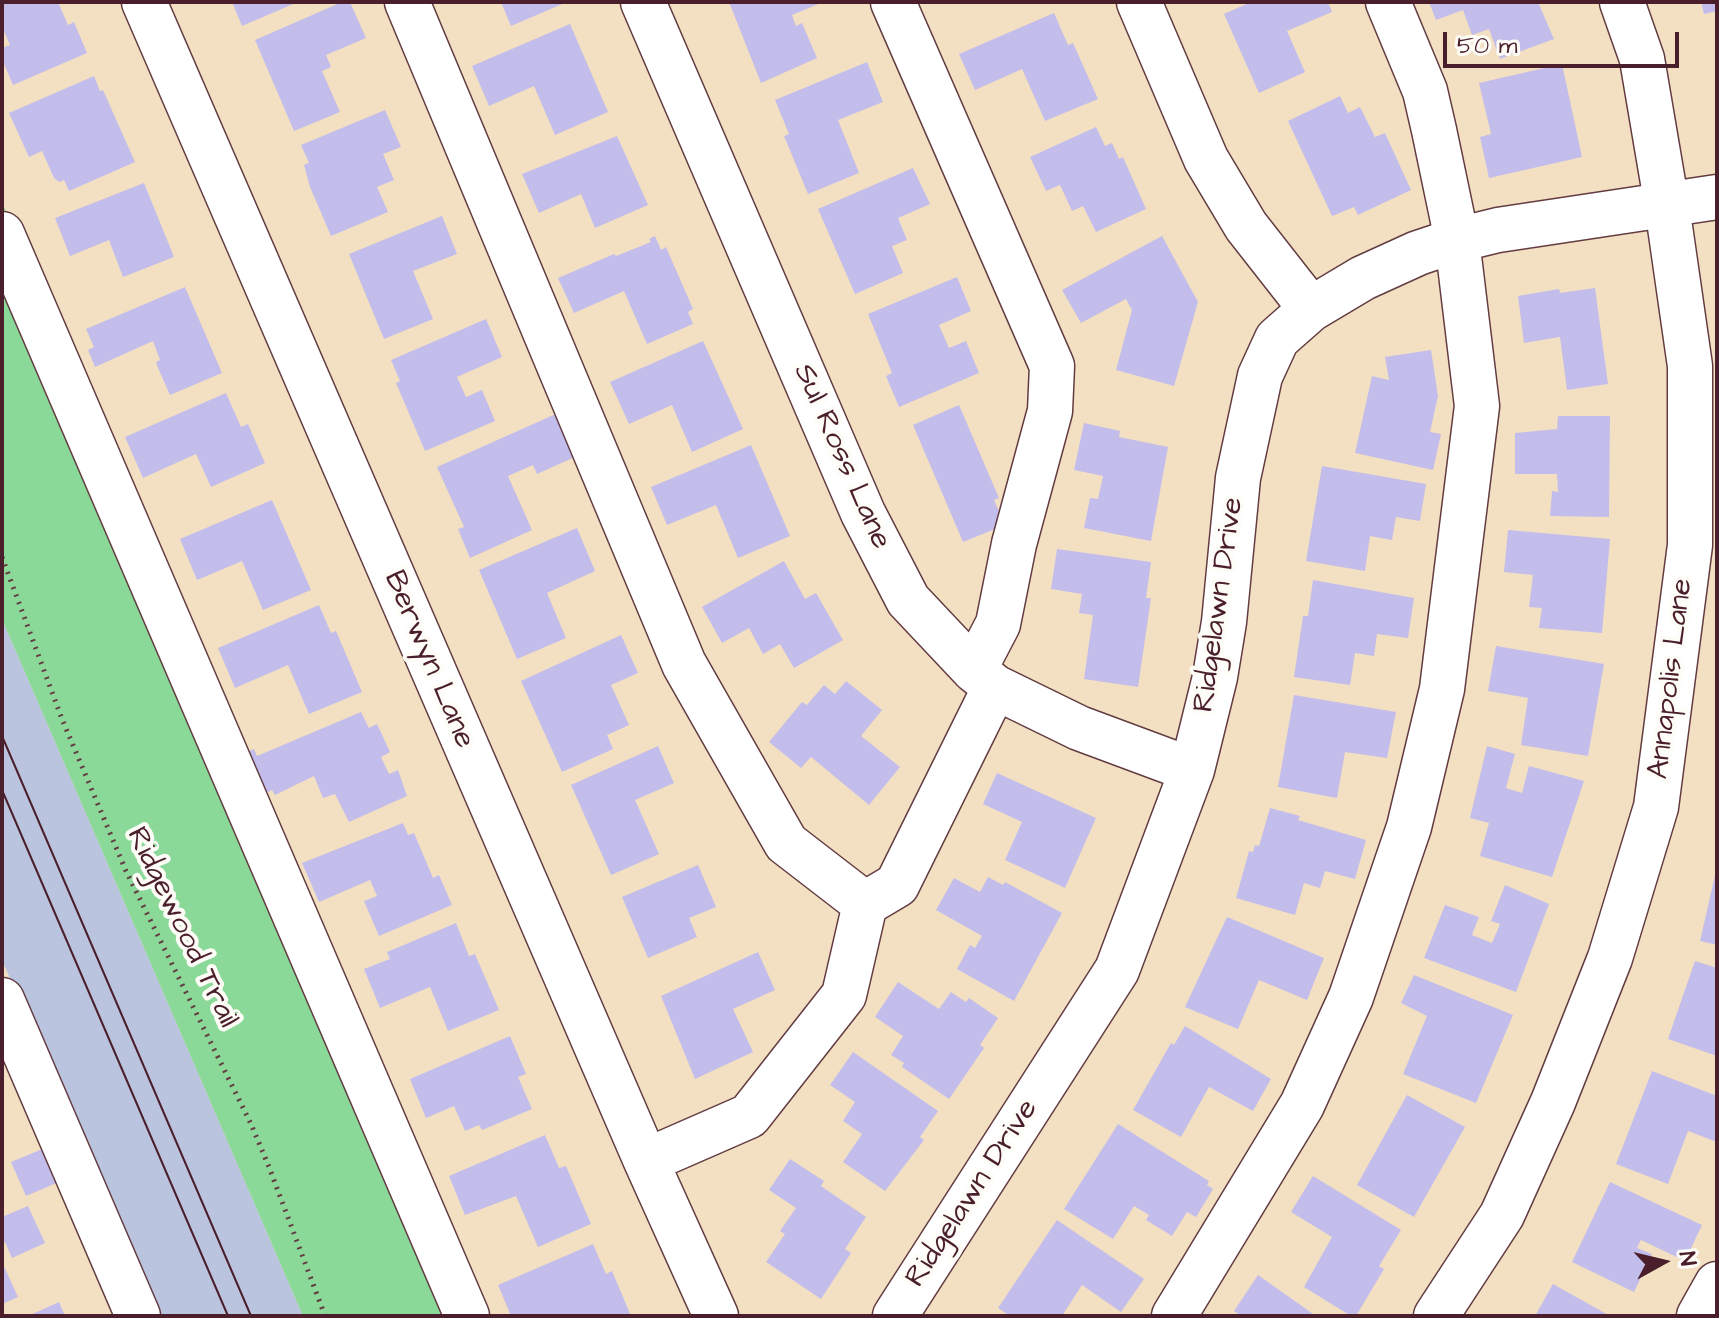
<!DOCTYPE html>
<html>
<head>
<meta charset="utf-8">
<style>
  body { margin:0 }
  #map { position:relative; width:1719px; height:1318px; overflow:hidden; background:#f3e0c2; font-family:"Architects Daughter",sans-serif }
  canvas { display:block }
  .frame { position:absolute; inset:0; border:4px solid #4a1f2b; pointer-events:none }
  .north { position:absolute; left:1623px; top:1222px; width:80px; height:80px; -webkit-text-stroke:6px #fdfcf7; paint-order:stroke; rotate:82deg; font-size:22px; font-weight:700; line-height:32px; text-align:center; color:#4a1f2b }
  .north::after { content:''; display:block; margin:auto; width:28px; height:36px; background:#4a1f2b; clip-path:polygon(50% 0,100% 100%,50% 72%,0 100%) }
  .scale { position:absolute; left:1443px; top:32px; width:236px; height:36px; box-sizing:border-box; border:4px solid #4a1f2b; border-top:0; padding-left:10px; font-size:24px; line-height:28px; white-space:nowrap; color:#4a1f2b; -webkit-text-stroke:6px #fdfcf7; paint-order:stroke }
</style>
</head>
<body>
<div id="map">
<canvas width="1719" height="1318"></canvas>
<div class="frame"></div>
<div class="north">N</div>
<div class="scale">50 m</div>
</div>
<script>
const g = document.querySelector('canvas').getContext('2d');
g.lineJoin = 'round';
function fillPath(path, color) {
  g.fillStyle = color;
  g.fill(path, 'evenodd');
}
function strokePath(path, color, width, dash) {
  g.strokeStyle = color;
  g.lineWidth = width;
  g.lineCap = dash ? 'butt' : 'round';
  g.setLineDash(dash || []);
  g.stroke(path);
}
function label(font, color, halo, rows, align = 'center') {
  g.font = font + ' "Architects Daughter",sans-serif';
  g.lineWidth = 8;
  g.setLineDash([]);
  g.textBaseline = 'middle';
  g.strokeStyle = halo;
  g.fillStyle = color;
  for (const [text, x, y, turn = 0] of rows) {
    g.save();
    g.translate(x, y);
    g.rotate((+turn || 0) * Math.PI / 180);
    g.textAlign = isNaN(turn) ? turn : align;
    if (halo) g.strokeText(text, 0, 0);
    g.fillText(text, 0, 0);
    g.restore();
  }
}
const industrial = new Path2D(`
  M2 619 303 1316H156L2 960Z`);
const green = new Path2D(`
  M2 202 482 1316H303L2 619Z`);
const building = new Path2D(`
  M2 2H58L68 25 74 22 87 53 13 85 2 59V48L10 45 4 31 2 32Z
  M232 2H298L242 26Z
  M342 2H350L366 38 326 55 331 67 322 71 340 112 294 131 255 40Z
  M501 2H567L511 26Z
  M729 2H823L792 15 796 26 802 23 817 58 761 83Z
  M1251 2H1328L1332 12 1287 31 1305 72 1259 93 1224 14Z
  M1429 2H1538L1554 39 1500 59 1489 29 1472 35 1463 10 1436 20Z
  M1701 2H1717V11L1704 14Z
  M1054 13 1068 45 1073 43 1098 99 1045 121 1022 69 975 90 959 54Z
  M570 24 608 112 555 135 534 86 489 106 472 66Z
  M867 62 883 102 838 120 859 173 808 194 784 136 789 134 775 100Z
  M1562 64 1582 157 1489 178 1480 137 1491 134 1479 83Z
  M94 76 100 91 103 90 135 162 69 191 64 180 59 182 54 178 42 151 29 157 9 113Z
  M1340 96 1348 113 1360 107 1375 137 1385 133 1411 190 1358 215 1354 207 1332 216 1288 121Z
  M385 110 401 147 383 154 394 180 377 187 388 212 331 236 310 187 304 165 309 163 301 145Z
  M1096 127 1105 146 1112 143 1119 159 1123 157 1146 209 1096 232 1083 206 1072 211 1060 185 1046 191 1030 157Z
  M617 136 648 205 595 228 581 194 539 213 522 174Z
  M913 168 930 204 898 218 907 240 892 246 903 273 855 294 818 209Z
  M144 183 174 257 123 277 109 240 70 256 55 218Z
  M442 216 457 254 413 271 433 319 384 339 349 254Z
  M655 236 661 250 666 247 693 309 688 312 693 324 647 344 624 291 574 313 558 278 614 254 616 256 651 242 649 239Z
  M1162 236 1198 302 1174 386 1116 370 1132 310 1126 299 1081 323 1062 290Z
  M957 277 971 311 939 325 949 348 966 341 979 373 899 407 886 376 892 373 868 314Z
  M185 287 222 373 170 395 158 368 156 362 160 360 153 341 95 367 88 350 94 347 86 329Z
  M1595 288 1608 384 1567 390 1560 337 1524 343 1518 296 1559 289 1560 293Z
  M486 319 502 357 457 377 466 397 482 390 495 421 425 451 396 383 400 381 391 360Z
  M703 341 743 429 692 452 672 405 629 424 610 382Z
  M1431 350 1438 396 1430 432 1441 434 1433 470 1355 453 1372 376 1389 380 1385 357Z
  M226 393 241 427 248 424 265 463 211 487 196 454 143 478 125 437Z
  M959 405 999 498 994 500 1005 525 963 542 913 425Z
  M558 413 577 456 537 474 533 465 508 476 532 530 470 558 458 529 464 527 437 467Z
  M1558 416H1610L1609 517 1550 516 1552 491 1558 492 1557 474H1515V433L1557 429Z
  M1084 423 1120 431 1119 437 1168 447 1151 541 1084 528 1090 498 1098 499 1103 476 1074 470Z
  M751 445 790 536 738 558 716 505 667 525 651 487Z
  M1322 466 1426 484 1420 521 1396 517 1392 540 1370 536 1365 571 1306 561Z
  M272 500 311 590 263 610 242 561 197 580 180 539Z
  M577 528 595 571 547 593 566 638 517 659 479 570Z
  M1508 530 1610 539 1602 633 1539 628 1542 608 1529 607 1533 575 1504 572Z
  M1057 549 1151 562 1146 598H1151L1138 687 1084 679 1093 615 1079 613 1082 594 1051 589Z
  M784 561 805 599 816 593 843 640 794 668 780 644 763 654 749 628 722 643 702 607Z
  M1313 580 1414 598 1408 638 1377 634 1374 656 1355 653 1350 685 1294 677 1303 616H1308Z
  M319 605 331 633 336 631 362 692 309 714 288 665 235 688 218 648Z
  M621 635 638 673 611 685 629 725 607 735 613 749 562 772 521 681Z
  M1496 646 1604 664 1588 756 1521 745 1528 698 1488 691Z
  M846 681 882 710 861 736 900 767 869 805 811 757 801 768 769 742 802 702 807 705 824 685 835 694Z
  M1294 695 1396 712 1387 758 1345 752 1337 798 1278 787Z
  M361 712 369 728 377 724 390 752 381 757 389 774 398 770 407 796 349 822 335 794 323 798 314 776 275 795 272 790 256 798 238 756 254 749 257 756Z
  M658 746 674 783 635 800 659 854 611 875 571 785Z
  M1487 746 1515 754 1506 788 1522 793 1529 766 1584 781 1552 877 1480 856 1489 823 1470 818Z
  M997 773 1096 818 1065 888 1005 860 1022 822 983 804Z
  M1270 808 1300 816 1298 820 1366 840 1355 879 1325 871 1320 888 1304 883 1295 915 1236 898 1249 851 1253 852 1255 845 1259 846Z
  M403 823 408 835 414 833 433 878 439 875 452 905 379 936 364 901 377 896 370 880 319 902 302 863Z
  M698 865 716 907 689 918 697 937 648 958 622 897Z
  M1716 871H1717V945L1700 941Z
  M988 877 1003 885 1005 882 1062 913 1014 1001 957 969 970 945 975 948 982 936 936 910 954 878 980 892Z
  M1505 885 1549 904 1516 992 1424 958 1445 905 1479 917 1472 935 1492 943 1500 924 1491 921Z
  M1227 917 1324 958 1307 1000 1259 980 1238 1029 1185 1007Z
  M456 923 469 956 475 954 499 1010 448 1031 430 987 380 1008 364 969 390 959 387 952Z
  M758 952 775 990 733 1009 753 1052 695 1079 661 996Z
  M1695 961 1717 968V1056L1668 1039Z
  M1414 975 1513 1015 1476 1103 1403 1074 1427 1016 1401 1003Z
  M898 982 939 1009 951 992 966 1002 969 998 998 1018 980 1045 984 1048 949 1099 902 1067 904 1063 891 1055 903 1036 875 1017Z
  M1185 1026 1271 1079 1253 1111 1209 1087 1181 1137 1133 1110 1171 1043 1174 1045Z
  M510 1036 526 1074 518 1077 532 1109 482 1130 479 1125 465 1131 454 1106 426 1118 410 1079Z
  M853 1052 938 1111 920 1137 924 1140 885 1191 843 1162 862 1134 843 1121 855 1102 830 1085Z
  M1652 1071 1717 1096V1142L1688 1131 1668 1184 1616 1164Z
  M1407 1095 1465 1127 1414 1217 1357 1185Z
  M1118 1124 1209 1181 1207 1185 1213 1189 1196 1217 1187 1212 1172 1236 1146 1220 1149 1215 1134 1206 1113 1239 1064 1209Z
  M545 1135 559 1168 566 1166 591 1224 538 1247 516 1196 465 1215 449 1176Z
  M45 1148 59 1182 26 1196 11 1162Z
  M790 1159 824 1181 821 1186 866 1217 845 1249 851 1253 821 1299 766 1262 785 1234 780 1231 796 1208 769 1190Z
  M1313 1176 1401 1230 1379 1266 1384 1269 1356 1316H1351L1304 1287 1332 1237 1291 1212Z
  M1610 1182 1702 1225 1685 1261 1641 1240 1637 1248 1652 1254 1634 1292 1572 1262Z
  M28 1206 45 1243 12 1258 5 1242 2 1244V1217Z
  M1057 1220 1144 1279 1121 1312 1082 1285 1062 1316H1010L998 1308Z
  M593 1244 606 1274 612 1271 631 1316H543L542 1314 538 1316H511L498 1285Z
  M2 1262 18 1297 2 1304Z
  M1258 1275 1316 1316H1241L1234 1311Z
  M1553 1284 1610 1316H1535Z
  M59 1302 65 1316H28Z`);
const path = new Path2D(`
  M2 557 62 719 126 871 251 1124 269 1167 325 1316`);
const minor = new Path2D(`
  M144 2 646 1161 716 1316
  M407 2 684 664 786 843 865 904 897 885 995 687
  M643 2 863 513 908 600 974 670 995 687 1079 728 1192 770
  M893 2 1052 366 1050 411 1014 544 998 624 974 670
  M1139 2 1206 159 1246 226 1311 309
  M2 234 467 1316
  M2 1000 138 1316
  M646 1161 749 1116 844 995 865 904
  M895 1316 1117 970 1192 770 1215 677 1224 622 1238 478 1260 376 1277 339 1311 309 1363 278 1418 253 1457 240 1498 230 1717 197
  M1174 1316 1302 1105 1351 997 1409 827 1442 689 1477 406 1457 240 1434 130 1425 91 1388 2
  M1436 1316 1502 1215 1553 1102 1610 958 1656 807 1690 545V366L1667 206 1642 59 1622 2
  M1699 1316 1717 1284`);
const tram = new Path2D(`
  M2 736 251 1316
  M2 790 228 1316`);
const streetNames = [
  ["Sul Ross Lane",841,457,66],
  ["Ridgelawn Drive",1220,605,-82],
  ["Berwyn Lane",428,660,67],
  ["Annapolis Lane",1672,679,-83],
  ["Ridgewood Trail",181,928,64],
  ["Ridgelawn Drive",973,1194,-57]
];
fillPath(industrial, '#bac4de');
fillPath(green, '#8ad999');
fillPath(building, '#c3bdeb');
strokePath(minor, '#633c42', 47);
strokePath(path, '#633c42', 5, [2, 6]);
strokePath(minor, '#fff', 44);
strokePath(tram, '#4a1f2b', 2);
label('30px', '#4a1f2b', '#fdfcf7', streetNames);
</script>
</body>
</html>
